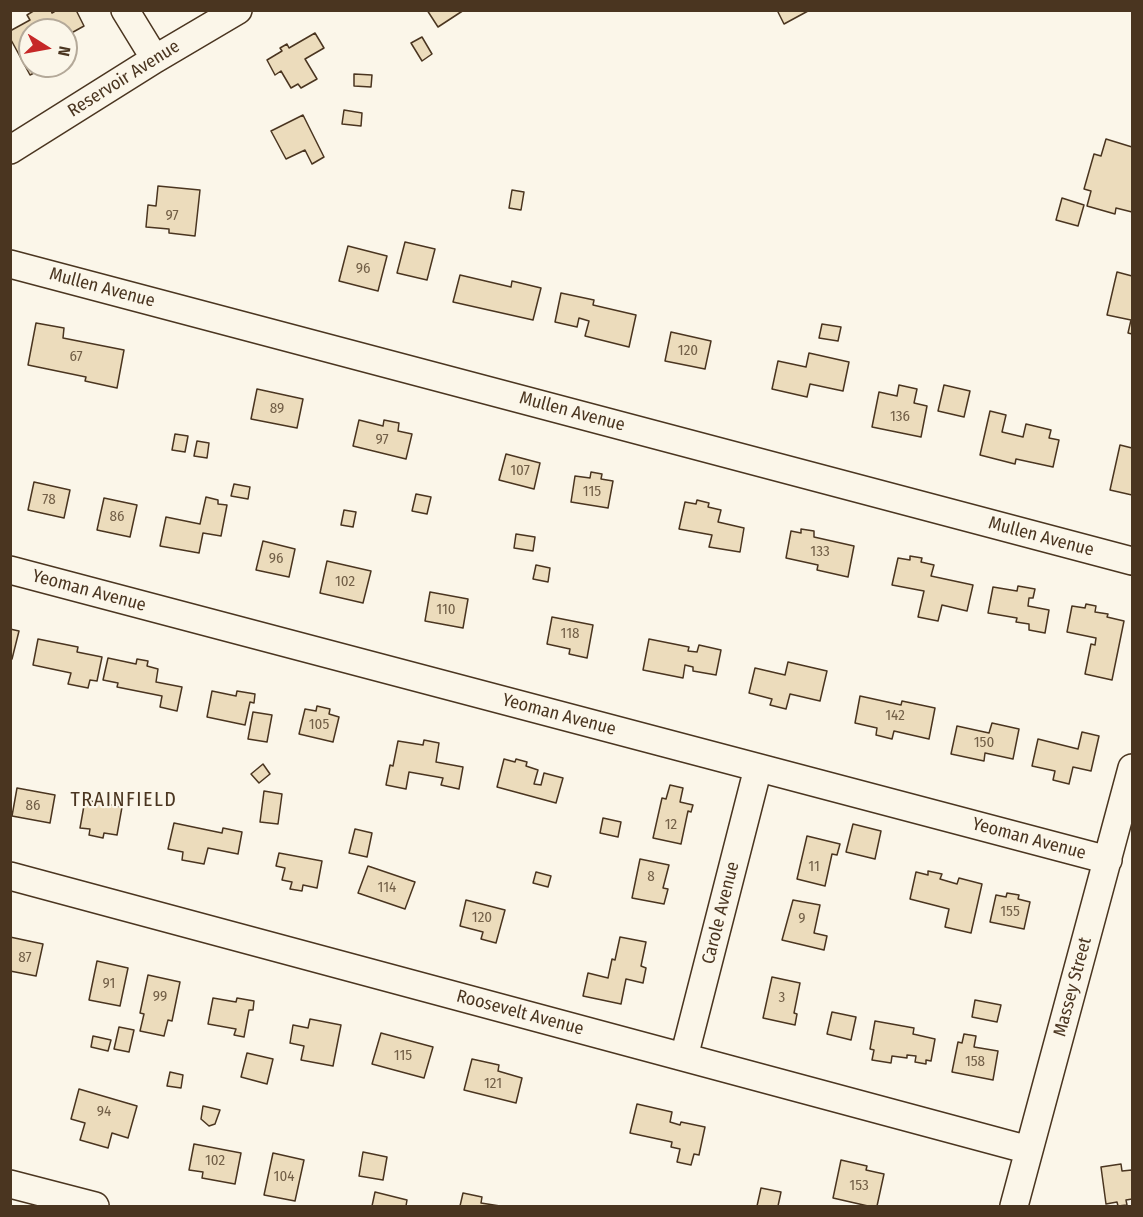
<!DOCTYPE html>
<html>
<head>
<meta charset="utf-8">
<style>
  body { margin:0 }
  #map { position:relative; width:1143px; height:1217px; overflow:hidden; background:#fbf6e9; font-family:"Fira Sans Condensed",sans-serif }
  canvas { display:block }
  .frame { position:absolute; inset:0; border:12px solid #4a3520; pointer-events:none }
  .north { position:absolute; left:18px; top:18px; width:60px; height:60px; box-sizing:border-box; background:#fbf6e9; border:2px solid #b4a999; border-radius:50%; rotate:101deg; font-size:16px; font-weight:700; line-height:24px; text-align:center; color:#4a3520 }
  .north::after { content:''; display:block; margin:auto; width:21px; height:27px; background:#c62828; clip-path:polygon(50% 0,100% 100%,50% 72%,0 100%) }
</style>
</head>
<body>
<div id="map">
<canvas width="1143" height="1217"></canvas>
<div class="frame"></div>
<div class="north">N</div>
</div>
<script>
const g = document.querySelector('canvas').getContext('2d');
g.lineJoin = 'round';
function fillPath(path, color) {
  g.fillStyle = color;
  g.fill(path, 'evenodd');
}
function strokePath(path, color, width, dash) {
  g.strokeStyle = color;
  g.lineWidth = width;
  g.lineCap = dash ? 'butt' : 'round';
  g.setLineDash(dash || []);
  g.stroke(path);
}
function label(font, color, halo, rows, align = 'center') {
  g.font = font + ' "Fira Sans Condensed",sans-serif';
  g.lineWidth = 4.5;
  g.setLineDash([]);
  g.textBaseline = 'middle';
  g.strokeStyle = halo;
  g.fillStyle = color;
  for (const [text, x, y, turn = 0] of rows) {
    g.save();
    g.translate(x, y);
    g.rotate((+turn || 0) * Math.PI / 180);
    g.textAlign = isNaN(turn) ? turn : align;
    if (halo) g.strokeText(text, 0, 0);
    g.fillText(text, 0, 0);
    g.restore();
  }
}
const building = new Path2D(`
  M35 10H51L52 13 57 10H76L84 26 66 36V30H30V66H48L30 75 10 38V31L30 20 27 15Z
  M427 10H464L438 27Z
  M777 10H808V11L784 24Z
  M315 33 324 48 305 59 317 79 301 88 298 84 291 88 281 71 275 75 267 60 282 51 280 48 287 44 289 48Z
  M422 37 432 54 422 61 411 43Z
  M354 74 372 75 371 87 354 86Z
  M344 110 362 113 361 126 342 124Z
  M303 115 324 157 312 164 305 150 286 159 271 131Z
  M1106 139 1132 147V212L1116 208 1115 214 1087 206 1091 191 1084 189 1094 154 1101 156Z
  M158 186 200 190 195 236 169 233V229L146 227 148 205 156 206Z
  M512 190 524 192 521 210 509 208Z
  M1062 198 1084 205 1078 226 1056 220Z
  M405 242 435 249 427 280 397 273Z
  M348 246 387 256 378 291 339 281Z
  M1117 272 1132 276V334L1128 333 1131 320 1107 315Z
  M460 275 511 287 512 281 541 288 533 320 453 302Z
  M561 293 594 300 593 305 636 315 629 347 585 336 589 321 579 318 577 327 555 322Z
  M36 323 64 328 63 338 124 350 117 388 85 381 86 377 28 365Z
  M822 324 841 327 838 341 819 338Z
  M671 332 711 341 705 369 665 361Z
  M809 353 849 362 843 391 810 384 807 397 772 389 778 361 806 367Z
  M899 385 917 389 914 403 927 406 921 437 872 427 879 392 897 396Z
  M944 385 970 391 964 417 938 411Z
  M257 389 303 399 297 428 251 419Z
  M990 411 1006 415 1002 432 1023 437 1026 424 1051 430 1049 438 1059 440 1053 467 1016 459 1015 464 980 455Z
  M359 420 383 426 384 420 399 423 398 431 412 434 406 459 353 446Z
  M175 434 188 436 185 452 172 450Z
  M197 441 209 443 207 458 194 456Z
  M1120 445 1132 448V495L1110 490Z
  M506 454 540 463 534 489 499 480Z
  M591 472 602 474 601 479 613 481 608 508 571 502 575 476 590 478Z
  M34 482 70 490 64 518 28 510Z
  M234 484 250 487 248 499 231 496Z
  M416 494 431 497 427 514 412 511Z
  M206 497 218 500V504L227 505 221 536 203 533 199 553 160 546 166 517 200 524Z
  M104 498 137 505 130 537 97 530Z
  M697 500 709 503 708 507 721 510 718 522 744 528 740 552 709 547 712 535 679 529 685 502 696 504Z
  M344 510 356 512 353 527 341 525Z
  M801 529 814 531V537L854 546 848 577 817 570 818 565 786 558 791 531 801 533Z
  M516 534 535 537 533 551 514 548Z
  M263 541 295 549 289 577 256 570Z
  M910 556 922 558 921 562 934 565 931 576 973 585 967 611 942 605 938 621 918 617 924 591 892 585 898 558 910 560Z
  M327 561 371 571 363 603 320 593Z
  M536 565 550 568 548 582 533 579Z
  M1018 586 1035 589 1033 598H1029L1028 606 1049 610 1045 633 1029 630V624L1016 622 1017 618 988 613 993 587 1017 591Z
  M430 592 468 599 463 628 425 621Z
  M1086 604 1096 606 1095 612 1108 614 1107 617 1124 621 1112 680 1085 674 1091 644 1095 645 1096 638 1067 632 1072 606 1085 608Z
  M552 617 593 625 587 658 569 654 570 649 547 644Z
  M10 629 19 631 12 659H10Z
  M38 639 78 647 77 652 102 657 97 681 90 680 88 688 68 684 71 673 33 665Z
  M649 639 689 647 688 651 697 652 699 645 721 650 716 675 693 671V667L685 665 683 678 643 670Z
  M108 658 136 664 137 659 148 661 147 666 158 669 156 682 182 687 177 711 160 707 162 696 117 687 118 683 103 680Z
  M788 662 827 671 820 701 790 694 786 709 770 705 772 699 749 693 755 668 785 675Z
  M212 691 236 696 237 691 255 694 254 703 250 702 245 725 207 717Z
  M860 696 901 705 902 701 935 708 929 739 894 731 892 739 876 735 877 728 855 723Z
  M317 706 330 709 329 714 339 717 333 742 299 734 305 709 316 711Z
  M253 712 272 715 267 742 248 739Z
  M992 723 1019 729 1013 759 985 753 984 761 951 754 957 726 989 733Z
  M1082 732 1099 736 1091 771 1073 767 1069 784 1053 780 1055 771 1032 766 1038 739 1078 749Z
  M424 740 439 743 436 762 463 767 459 789 441 785 443 778 409 772 406 789 386 785 390 765 393 766 398 741 423 745Z
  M504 759 515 762 516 759 527 762 526 766 538 770 534 784 541 785 544 773 563 778 556 803 497 787Z
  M263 764 270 774 259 783 251 774Z
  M670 785 683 788 680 802 693 805 691 812 688 811 681 844 653 838 662 798 666 799Z
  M17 788 55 795 50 823 12 816Z
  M264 791 282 794 278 824 260 822Z
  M85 800 122 807 117 835 104 833 103 838 89 835 90 829 80 828Z
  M603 818 621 822 618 837 600 833Z
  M174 823 222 833 223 828 242 832 238 854 208 848 204 864 182 860 183 852 168 849Z
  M853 824 881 831 875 859 846 852Z
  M355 829 372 833 367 857 349 853Z
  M807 836 840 844 837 855 832 854 825 886 797 879Z
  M279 853 322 861 317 888 303 885 302 891 290 889 292 882 282 880 285 868 276 866Z
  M640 859 669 865 663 888 668 889 664 904 632 898Z
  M368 866 415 882 405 909 358 893Z
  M928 871 942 874 940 879 957 884 959 878 982 884 971 933 945 927 949 909 910 899 916 872 928 875Z
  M536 872 551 876 548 887 533 883Z
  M1007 893 1019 895 1018 899 1030 902 1024 929 990 922 996 895 1006 897Z
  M466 900 505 910 496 943 481 939 483 932 460 926Z
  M793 900 820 905 814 933 827 936 824 950 782 940Z
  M10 937 43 944 36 976 10 971Z
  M620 937 646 942 641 966 646 968 643 983 626 979 621 1004 583 996 588 973 608 978 612 959 615 960Z
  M97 961 128 968 120 1006 89 1000Z
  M148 975 180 982 172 1021 168 1020 164 1036 140 1031 144 1014 140 1013Z
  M772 977 800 983 794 1013 797 1014 795 1025 763 1018Z
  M213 998 236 1002 237 998 254 1001 253 1010H249L244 1037 234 1035 236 1029 208 1024Z
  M975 1000 1001 1005 997 1022 972 1017Z
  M832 1012 856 1017 851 1040 827 1034Z
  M310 1019 341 1025 333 1066 301 1060 304 1046 290 1043 293 1025 308 1028Z
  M875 1021 914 1028 913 1034 935 1039 931 1061 926 1060V1064L915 1062 916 1056 907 1055V1058L892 1056 891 1063 872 1060 874 1050 870 1049Z
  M119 1027 134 1030 129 1052 114 1049Z
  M381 1033 433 1047 424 1078 372 1064Z
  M964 1034 976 1036 974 1047 998 1051 993 1080 952 1072 958 1042 962 1043Z
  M93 1036 111 1040 108 1051 91 1047Z
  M247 1053 273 1059 267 1084 241 1077Z
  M472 1059 499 1065 498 1071 522 1078 516 1103 464 1090Z
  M170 1072 183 1075 181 1088 167 1086Z
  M79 1089 137 1106 128 1138 112 1133 108 1148 80 1140 85 1123 71 1119Z
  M637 1104 672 1112 670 1122 680 1125 681 1122 705 1127 699 1155 694 1154 691 1165 677 1162 680 1149 671 1147 672 1142 630 1133Z
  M203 1106 220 1110 215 1124 209 1126 201 1119Z
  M194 1144 241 1153 235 1184 202 1178 203 1172 189 1170Z
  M363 1152 387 1157 383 1180 359 1176Z
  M273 1153 304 1160 295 1201 264 1195Z
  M841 1160 867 1166 866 1170 884 1174 877 1206H868L833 1198Z
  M1121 1164 1122 1171 1132 1170V1199L1126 1200 1127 1205 1118 1206 1117 1202 1106 1204 1101 1167Z
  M761 1188 781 1192 778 1206H757Z
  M375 1192 407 1200 406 1206H372Z
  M463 1193 482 1197 481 1203 500 1206H460Z`);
const minor = new Path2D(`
  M125 10 155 59
  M10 150 155 59 238 10
  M10 264 1132 561
  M10 570 1108 860
  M10 876 1029 1150
  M684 1057 758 768
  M10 1184 95 1206
  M1014 1206 1132 768`);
const numberNames = [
  ["97",172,216],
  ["96",363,269],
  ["120",688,351],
  ["67",76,357],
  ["89",277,409],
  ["136",900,417],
  ["97",382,440],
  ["107",520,471],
  ["115",592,492],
  ["78",49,500],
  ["86",117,517],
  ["133",820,552],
  ["96",276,559],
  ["102",345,582],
  ["110",446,610],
  ["118",570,634],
  ["142",895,716],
  ["105",319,725],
  ["150",984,743],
  ["86",33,806],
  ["12",671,825],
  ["11",814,867],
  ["8",651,877],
  ["114",387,888],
  ["155",1010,912],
  ["120",482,918],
  ["9",802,919],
  ["87",25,958],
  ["91",109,984],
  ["99",160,997],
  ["3",782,998],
  ["115",403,1056],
  ["158",975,1062],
  ["121",493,1084],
  ["94",104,1112],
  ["102",215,1161],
  ["104",284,1177],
  ["153",859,1186]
];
const streetNames = [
  ["Reservoir Avenue",124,79,-32],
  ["Mullen Avenue",102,288,15],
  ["Mullen Avenue",572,412,15],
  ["Mullen Avenue",1041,537,15],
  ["Yeoman Avenue",89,591,15],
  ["Yeoman Avenue",559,715,15],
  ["Yeoman Avenue",1029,839,15],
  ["Carole Avenue",721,913,-76],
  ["Massey Street",1073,987,-75],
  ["Roosevelt Avenue",520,1013,15]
];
const neighbourhoodNames = [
  ["TRAINFIELD",124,800]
];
fillPath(building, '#ecdcbc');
strokePath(building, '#4a3520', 1.5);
strokePath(minor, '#4a3520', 30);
strokePath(minor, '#fbf6e9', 27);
label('15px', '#725f47', null, numberNames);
label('18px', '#4a3520', '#fbf6e9', streetNames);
g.letterSpacing = '1.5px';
label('20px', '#4a3520', '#fbf6e9', neighbourhoodNames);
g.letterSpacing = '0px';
</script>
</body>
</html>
